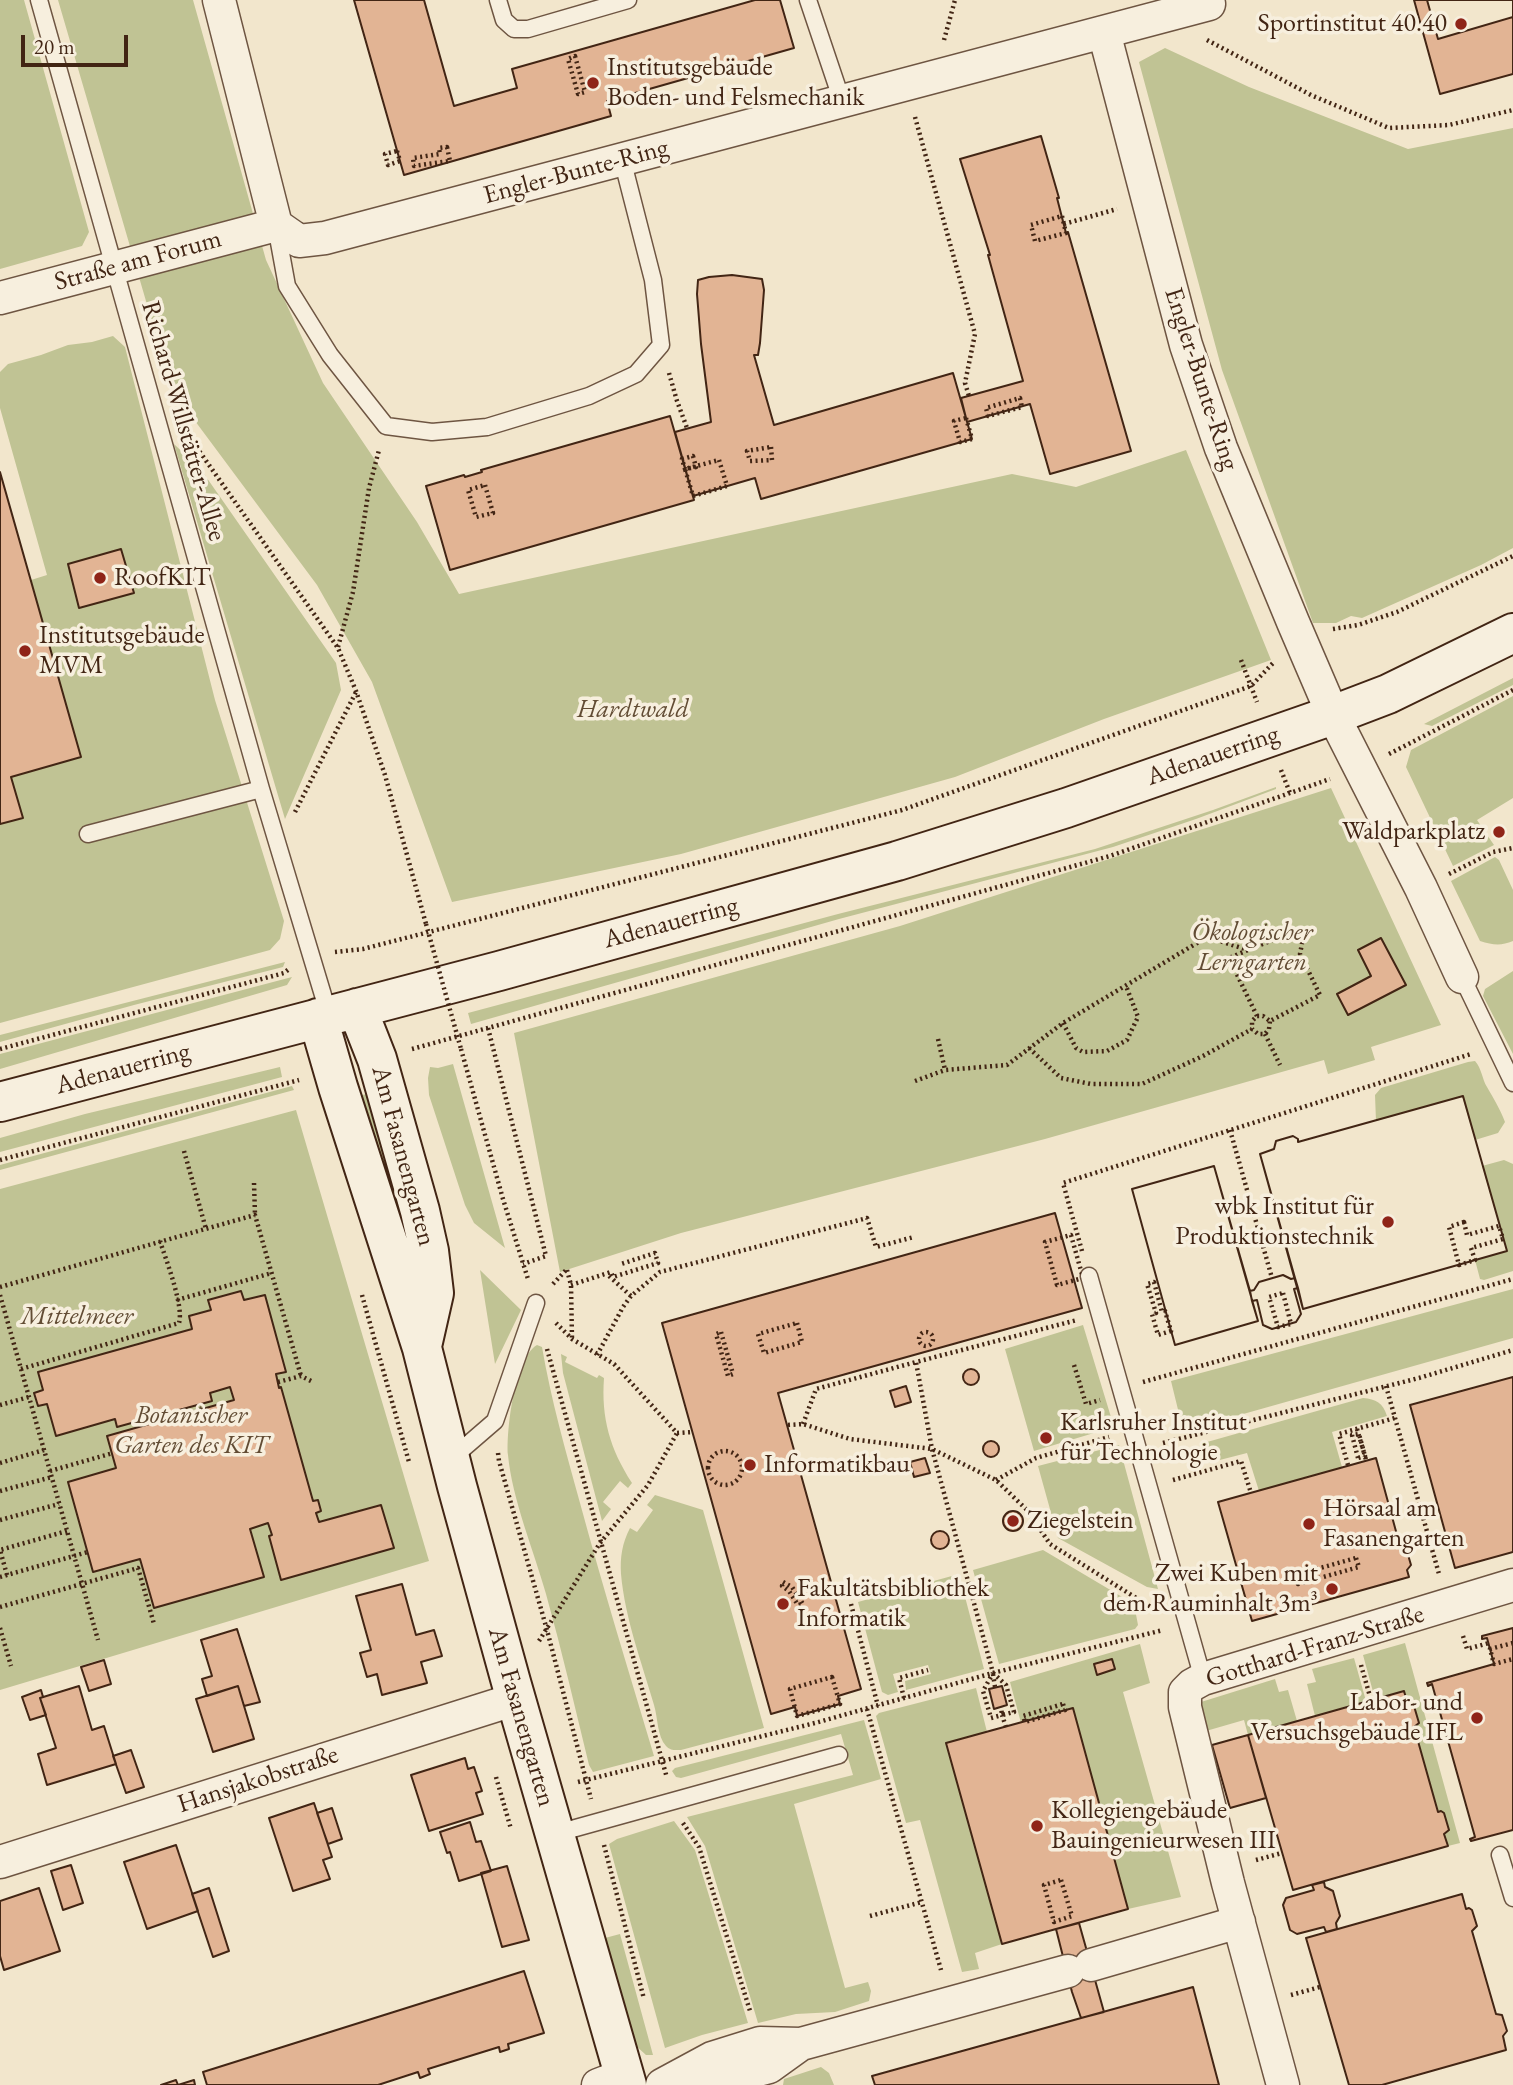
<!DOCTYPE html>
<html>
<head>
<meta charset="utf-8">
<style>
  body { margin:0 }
  #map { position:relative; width:1513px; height:2085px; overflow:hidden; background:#f2e6cc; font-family:"EB Garamond",serif }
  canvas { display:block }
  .scale { position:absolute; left:21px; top:35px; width:107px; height:32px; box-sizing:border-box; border:4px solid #422514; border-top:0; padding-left:9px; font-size:21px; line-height:24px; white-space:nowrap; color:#422514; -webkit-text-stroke:5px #f7efde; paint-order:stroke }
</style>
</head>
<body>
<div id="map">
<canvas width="1513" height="2085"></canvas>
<div class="scale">20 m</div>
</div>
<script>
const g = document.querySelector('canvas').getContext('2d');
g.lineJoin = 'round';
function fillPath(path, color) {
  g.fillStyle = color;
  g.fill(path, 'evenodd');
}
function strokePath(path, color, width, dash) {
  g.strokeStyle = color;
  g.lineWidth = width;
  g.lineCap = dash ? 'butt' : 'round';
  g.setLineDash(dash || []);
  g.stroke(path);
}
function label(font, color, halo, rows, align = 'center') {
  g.font = font + ' "EB Garamond",serif';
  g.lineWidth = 7;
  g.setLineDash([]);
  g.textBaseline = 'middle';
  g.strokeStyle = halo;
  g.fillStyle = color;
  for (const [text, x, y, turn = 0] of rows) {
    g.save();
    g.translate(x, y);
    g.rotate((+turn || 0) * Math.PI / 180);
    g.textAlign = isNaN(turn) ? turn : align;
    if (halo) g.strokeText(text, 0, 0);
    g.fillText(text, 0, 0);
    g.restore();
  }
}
const green = new Path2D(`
  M0 0H24L89 232 82 246 0 269Z
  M58 0H193L266 260 323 383 417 522 459 594 1012 474 1076 487 1186 450 1271 660 1104 719 955 777 681 854 452 902 372 682 317 585 172 390Z
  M1165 48 1249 87 1408 149 1513 128V548L1481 565 1362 618 1351 616 1336 623H1313L1222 370 1139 62Z
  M113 336 125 347 215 700 284 921 280 939 270 950 0 1023V824L23 817 11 777 81 757 31 580 47 575 0 408V372L8 364 41 355 68 345 92 342Z
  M174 444 202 471 336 663 341 690 285 819Z
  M1513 678V685L1432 726 1424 724Z
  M1513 696V798L1477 820 1494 845 1453 866 1406 767 1411 750Z
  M1276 787V789L1196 819 1113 847 839 919 471 1024 468 1013 838 914 1095 849 1213 810Z
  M1331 788 1441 1025 1371 1047 1375 1060 1328 1074 1324 1060 1045 1139 681 1233 560 1272 514 1033 900 926Z
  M1495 857 1499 860 1513 890V941C1501 946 1493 945 1480 941L1451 881Z
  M285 962 283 967 134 1005 0 1042V1035Z
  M1513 971V1054L1483 996 1485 989Z
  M292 977 287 985 0 1069V1054Z
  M1475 1061C1482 1069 1482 1079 1487 1087 1494 1099 1500 1109 1505 1122L1498 1133 1475 1140 1462 1096 1376 1121 1375 1095 1381 1088 1468 1062Z
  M453 1064 505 1248 474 1223 465 1205 429 1095 428 1078 430 1067 438 1068Z
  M280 1067 282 1077 0 1152V1138L85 1114Z
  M292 1086 294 1090 0 1170V1165Z
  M368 1094 402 1213 401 1217 395 1219 355 1096Z
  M296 1110 429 1561 0 1690V1189Z
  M1504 1160 1513 1164V1271L1484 1280 1480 1279 1475 1260 1507 1251 1482 1166Z
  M480 1270 521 1310 495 1364Z
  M1513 1289V1338L1190 1429H1185L1182 1426 1171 1381Z
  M1083 1325 1114 1427 1034 1451 1005 1349Z
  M537 1345 542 1347C551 1400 566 1452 580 1503 603 1588 629 1672 654 1756L593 1772 589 1765C575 1708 562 1651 546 1594 534 1551 512 1499 508 1455 506 1431 515 1357 537 1345Z
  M561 1354 567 1357 565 1362 597 1378 599 1375 604 1378C601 1418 610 1449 632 1483L628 1488 620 1481 603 1502 611 1509 602 1521 563 1373Z
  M1363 1398C1376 1399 1383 1403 1387 1416L1332 1432 1342 1467 1259 1491 1247 1453 1208 1463 1203 1462 1199 1455 1200 1444Z
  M1119 1445 1158 1589 1147 1587 1058 1538 1038 1466Z
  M655 1495 703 1510 764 1728 681 1750C675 1750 671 1751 666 1746 657 1736 658 1718 654 1705 642 1663 625 1619 621 1574 620 1557 622 1544 630 1528L637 1532 653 1510 647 1505Z
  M1043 1550 1134 1604 1138 1625 1135 1629 999 1664 973 1570Z
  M959 1574 984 1669 906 1690 905 1681 931 1674 928 1665 893 1674 898 1692 888 1695 882 1692 858 1602Z
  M1405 1643 1460 1843 1448 1846 1444 1834 1449 1830 1444 1813 1438 1812 1414 1727 1419 1723 1408 1705 1404 1691 1375 1699 1363 1655Z
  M1140 1644 1150 1683 1123 1692 1181 1897 1128 1909 1073 1709 1021 1723 1010 1682Z
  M1354 1658 1366 1701 1315 1716 1307 1684 1316 1682 1312 1669Z
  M1275 1679 1279 1692 1288 1690 1297 1721 1248 1735 1244 1720 1206 1731 1199 1704 1201 1702Z
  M976 1688 987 1732 946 1743 1002 1944 975 1953 979 1969 962 1972 920 1820 906 1823 876 1716 879 1713Z
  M864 1720 881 1779 794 1804 845 1988 868 1982 871 1991 869 2001 835 2012 796 2014 758 2023 705 1846 687 1817 853 1775 841 1734 681 1778 676 1777 672 1771 675 1768Z
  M674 1821 695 1850 748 2023 702 2035 665 2048 609 1844 617 1839Z
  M620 1934 653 2055H646L634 2044 605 1938Z
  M821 2067 829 2073 834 2085H783L784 2079Z`);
const building = new Path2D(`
  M354 0H424L454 106 517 88 512 69 755 0H780L794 48 607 101 611 116 404 175Z
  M1414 0H1513V74L1440 94Z
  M1427 0H1513V17L1438 39Z
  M1041 136 1059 198H1057L1066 233 1068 232 1131 451 1050 474 1030 404 967 422 961 398 1023 381 988 255H990L960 159Z
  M732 275 762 279 764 290 760 343 758 355H754L774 425 953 373 972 439 761 499 755 478 693 496 675 432 711 422 701 344 697 294 698 280 709 277Z
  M670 416 694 500 450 570 426 486 464 475 465 477 482 472 481 470Z
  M0 472 81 757 11 777 23 818 0 824Z
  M121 549 134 593 79 608 68 564Z
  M1381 938 1406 985 1348 1015 1337 994 1371 976 1358 950Z
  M1463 1096 1507 1251 1303 1309 1260 1154 1274 1149 1276 1141 1293 1136 1298 1139V1142Z
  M1463 1096 1507 1251 1303 1309 1298 1288 1294 1289 1301 1314 1296 1322 1272 1329 1263 1325 1257 1300 1252 1301 1258 1321 1175 1345 1132 1189 1214 1166 1250 1291 1254 1290 1259 1282 1283 1275 1291 1279 1295 1278 1260 1154 1274 1149 1276 1141 1293 1136 1298 1139V1142Z
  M1214 1166 1258 1321 1175 1345 1132 1189Z
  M1055 1213 1082 1308 778 1393 861 1689 838 1696 840 1704 797 1716 795 1707 771 1714 662 1323Z
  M1283 1275 1291 1279 1295 1278 1298 1288 1294 1289 1301 1314 1296 1322 1272 1329 1263 1325 1257 1300 1252 1301 1250 1291 1254 1290 1259 1282Z
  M241 1291 244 1300 265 1295 286 1372 276 1374 279 1388 281 1387 313 1501 318 1500 321 1511 316 1513 319 1522 381 1505 394 1548 281 1580 269 1536 272 1535 268 1523 250 1529 264 1577 154 1608 140 1559 93 1572 68 1482 116 1468 107 1436 234 1400 230 1387 210 1393 212 1401 117 1427 115 1419 56 1436 47 1404 38 1406 34 1393 43 1390 38 1372 192 1329 189 1316 211 1310 208 1300Z
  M963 1377a8 8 0 1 1 16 0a8 8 0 1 1-16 0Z
  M1513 1377V1552L1455 1568 1410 1405Z
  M906 1386 911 1402 895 1407 890 1391Z
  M983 1449a8 8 0 1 1 16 0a8 8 0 1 1-16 0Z
  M925 1458 930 1473 914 1477 910 1462Z
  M1376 1458 1400 1546 1406 1548 1411 1565 1407 1570 1409 1577 1252 1621 1218 1502Z
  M1003 1521a10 10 0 1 1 20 0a10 10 0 1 1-20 0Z
  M931 1540a9 9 0 1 1 18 0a9 9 0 1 1-18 0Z
  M402 1584 416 1635 434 1630 442 1656 421 1662 427 1683 382 1695 377 1674 367 1677 360 1653 371 1650 356 1596Z
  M1513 1628V1830L1471 1841 1470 1839 1475 1837 1432 1684 1428 1686 1427 1683 1494 1664 1487 1638 1482 1639V1636Z
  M237 1629 260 1702 244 1706 238 1686 207 1696 202 1679 212 1676 201 1640Z
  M1112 1659 1115 1669 1097 1675 1094 1664Z
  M104 1660 111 1684 89 1691 81 1667Z
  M79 1686 92 1730 104 1726 116 1764 47 1785 38 1754 56 1748 40 1698Z
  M238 1686 254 1739 213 1752 196 1699Z
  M1002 1686 1007 1705 994 1709 989 1689Z
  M41 1690 43 1697 40 1698 46 1715 30 1720 22 1697Z
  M1404 1691 1408 1705 1410 1704 1414 1706 1419 1723 1414 1727 1438 1812 1441 1811 1444 1813 1449 1830 1444 1834 1448 1846 1293 1890 1248 1735Z
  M1073 1708 1128 1909 1002 1944 946 1743Z
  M1248 1735 1266 1798 1230 1808 1212 1745Z
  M131 1750 144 1787 126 1793 113 1756Z
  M465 1758 468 1769 474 1767 482 1791 476 1793 483 1814 429 1831 411 1775Z
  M314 1803 332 1857 323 1860 330 1879 293 1891 269 1818Z
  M332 1808 342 1839 328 1844 317 1813Z
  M470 1822 476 1842 481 1841 491 1871 459 1881 450 1852 447 1853 440 1832Z
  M176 1845 198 1911 147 1929 124 1862Z
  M71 1865 83 1903 63 1910 51 1871Z
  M507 1866 529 1940 502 1947 481 1873Z
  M1324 1882 1325 1887 1333 1891 1340 1916 1336 1923 1337 1929 1326 1932 1324 1927 1297 1934 1290 1930 1283 1905 1286 1898 1314 1890 1312 1885Z
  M39 1888 60 1951 4 1970 0 1956V1901Z
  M209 1888 229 1951 213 1957 192 1894Z
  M1462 1894 1466 1909 1469 1908 1472 1910 1477 1926 1472 1931 1496 2014 1502 2015 1507 2031 1503 2036 1506 2050 1382 2085H1349L1306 1938Z
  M1079 1923 1104 2012 1081 2018 1072 1992 1056 1929Z
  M524 1971 544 2033 508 2044 509 2049 500 2052 499 2047 428 2069 430 2074 420 2078 418 2072 378 2085H207L203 2072Z
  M1193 1987 1219 2085H875L872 2076Z
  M176 2080 178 2085 194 2080 195 2085H161Z`);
const path = new Path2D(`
  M944 40 955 0
  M1207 40 1311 95 1389 128 1449 125 1513 110
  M575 56 585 92 578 94 568 59Z
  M915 117 975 334 965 383 969 396
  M447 147 450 161 414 166 413 158 440 154 439 148Z
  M397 151 400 161 388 165 385 154Z
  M1062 216 1066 233 1035 241 1031 225Z
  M1064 224 1117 209
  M669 373 677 401 687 428
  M1020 398 1022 407 988 416 986 408Z
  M966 418 972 439 960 442 954 421Z
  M190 438 338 648 356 691 385 775 426 924
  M771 447 772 460 750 461 747 451Z
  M693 456 696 467 685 469 682 459Z
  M719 460 727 486 693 496 685 469Z
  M485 485 493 513 476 517 468 490Z
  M1333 629 1358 625 1397 612 1513 556
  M338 647 353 592 369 488 379 450
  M1241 660 1257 702
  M1389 754 1513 690
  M1281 770 1290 793
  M295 812 356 692
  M1449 874 1493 852 1513 848
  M335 952 363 949 902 810 1251 686 1274 662
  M1257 1016 1229 958 1289 933 1303 938 1300 954 1320 995 1270 1021 1263 1016H1257L1252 1021V1029L1258 1034H1265L1269 1029 1270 1021
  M1063 1023 1076 1048 1083 1052 1107 1051 1127 1040 1138 1017 1126 986
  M488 1028 546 1256 523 1264
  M1265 1034 1280 1065
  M938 1039 945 1070 1007 1065 1063 1023 1207 937 1248 950
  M1029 1048 1061 1078 1091 1084H1142L1203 1056 1252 1029
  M0 1049 284 973 289 969
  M412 1049 1110 856 1330 779
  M461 1049 503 1199 528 1279
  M915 1081 945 1070
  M1230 1130 1272 1278
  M184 1151 206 1229
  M0 1160 299 1080
  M254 1183 255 1215
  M1464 1222 1467 1235 1499 1226 1503 1239 1471 1248 1475 1260 1459 1265 1449 1227Z
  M1071 1235 1083 1278 1057 1285 1045 1242Z
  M1082 1251 1063 1183 1471 1054
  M567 1270 571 1285 572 1339
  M609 1276 631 1296
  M1154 1282 1162 1312 1165 1311 1171 1331 1158 1335 1152 1314 1156 1313 1147 1284Z
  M553 1284 566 1270
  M571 1285 611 1272 613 1277 658 1263 655 1253 621 1264
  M0 1287 255 1215 301 1376
  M1283 1293 1291 1324 1278 1327 1269 1297Z
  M0 1295 98 1640
  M362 1295 409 1462
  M177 1300 272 1273
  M556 1323 572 1339 614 1364 677 1433 692 1432
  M797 1323 802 1342 764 1353 758 1334Z
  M721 1332 733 1374 728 1376 716 1334Z
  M919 1339a7 7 0 1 1 14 0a7 7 0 1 1-14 0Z
  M547 1349 667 1778
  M597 1355 623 1307 631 1296 660 1272 867 1218 876 1247 914 1237
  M1074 1365 1086 1404 1100 1400
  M21 1369 179 1323C184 1306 166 1260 160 1241
  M278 1382 301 1376 313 1382
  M1143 1382 1513 1279
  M1386 1386 1439 1574
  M0 1405 29 1397
  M803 1424 816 1389 916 1362
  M788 1425 803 1424 850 1439 932 1449 996 1480 1027 1510 1050 1544 1157 1611
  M1357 1429 1365 1456 1358 1458
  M1163 1443 1419 1378 1513 1350
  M708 1468a17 17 0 1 1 34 0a17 17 0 1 1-34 0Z
  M498 1453 499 1461 547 1630 591 1799
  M0 1463 44 1450
  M1348 1465 1339 1434 1395 1418
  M50 1471 113 1453
  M996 1480 1036 1458 1109 1437
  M1173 1480 1241 1461 1251 1493
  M0 1491 52 1477
  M0 1520 59 1504
  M1356 1558 1359 1567 1298 1584 1295 1575Z
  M7 1575 0 1550 67 1531
  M0 1577 88 1552
  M783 1582 792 1587 803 1604 798 1605 789 1591 782 1586Z
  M851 1604 878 1706
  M0 1607 138 1568 154 1624
  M0 1628 11 1666
  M1463 1636 1467 1649 1489 1643
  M539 1641 600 1543 648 1485 677 1433
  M1513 1643 1490 1649 1494 1664 1513 1659
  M1361 1665 1371 1700
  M993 1673 1006 1685 1014 1712 1002 1715 1001 1707
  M993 1674 995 1687
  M832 1677 840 1704 797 1716 790 1689Z
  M904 1698 899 1678 928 1670
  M1063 1704 1065 1710 1025 1722 1023 1716Z
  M867 1709 941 1970
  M1006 1727 1002 1715 991 1718 983 1691 993 1673 932 1449 916 1362 1077 1320
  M496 1777 511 1829
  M578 1782 815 1723 993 1673 1163 1630
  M683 1823 699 1847 750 2011
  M604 1845 644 1999
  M1256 1860 1282 1853
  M1061 1880 1072 1916 1054 1922 1044 1885Z
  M870 1916 922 1902
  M1291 1995 1320 1987`);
const lane = new Path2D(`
  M39 0 261 789 329 1015
  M498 0 504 20 514 29H528L628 0
  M808 0 842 101
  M276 226 287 286 330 355 386 426 432 432 487 427 589 396 636 374 661 345 653 280 622 159
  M88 834 261 789
  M1462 977 1513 1083
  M1089 1276 1203 1679
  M451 1459 495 1421 536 1303
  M554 1834 839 1755
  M1500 1855 1513 1898`);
const street = new Path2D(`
  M219 0 276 225 299 241 325 238 1209 4 1208 0
  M1104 32 1186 345 1221 448 1293 622 1333 715 1421 888 1462 977
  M0 298 276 225
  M0 1862 516 1699
  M1091 1965 1239 1922
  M675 2083 721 2080 769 2067 801 2044
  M598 2085 624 2075
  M662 2085 712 2058 760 2043 801 2044 1068 1971
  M1283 2085 1228 1883 1185 1707V1692L1192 1685 1203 1679 1513 1585`);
const secondary = new Path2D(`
  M357 1008 377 1059 420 1211 429 1251 434 1293 422 1346
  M318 1018 338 1087 422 1348 457 1486 511 1682 627 2085
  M0 1102 499 971 897 861 1066 808 1333 715 1388 694 1513 633`);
const pathBridge = new Path2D(`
  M426 924 461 1049
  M1358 1458 1352 1435 1359 1434 1366 1460`);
const markers = [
  [1461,24,7,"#8f2418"],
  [593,83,7,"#8f2418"],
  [100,578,7,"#8f2418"],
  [25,651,7,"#8f2418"],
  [1499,832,7,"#8f2418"],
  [1388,1222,7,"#8f2418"],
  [1046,1438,7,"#8f2418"],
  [750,1465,7,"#8f2418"],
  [1013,1521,7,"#8f2418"],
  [1309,1524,7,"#8f2418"],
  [1332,1589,7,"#8f2418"],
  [783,1604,7,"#8f2418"],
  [1477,1718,7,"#8f2418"],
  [1037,1826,7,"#8f2418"]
];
const poiNames = [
  ["Sportinstitut 40.40",1447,24,"right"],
  ["Institutsgebäude",607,68],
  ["Boden- und Felsmechanik",607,98],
  ["RoofKIT",114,578],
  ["Institutsgebäude",39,636],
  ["MVM",39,666],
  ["Waldparkplatz",1485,832,"right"],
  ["wbk Institut für",1374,1207,"right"],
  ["Produktionstechnik",1374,1237,"right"],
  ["Karlsruher Institut",1060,1423],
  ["für Technologie",1060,1453],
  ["Informatikbau",764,1465],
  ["Hörsaal am",1323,1509],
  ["Fasanengarten",1323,1539],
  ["Ziegelstein",1027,1521],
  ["Zwei Kuben mit",1318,1574,"right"],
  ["dem Rauminhalt 3m³",1318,1604,"right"],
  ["Fakultätsbibliothek",797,1589],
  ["Informatik",797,1619],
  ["Labor- und",1463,1703,"right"],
  ["Versuchsgebäude IFL",1463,1733,"right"],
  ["Kollegiengebäude",1051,1811],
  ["Bauingenieurwesen III",1051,1841]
];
const streetNames = [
  ["Engler-Bunte-Ring",576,172,-15],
  ["Straße am Forum",138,261,-15],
  ["Engler-Bunte-Ring",1201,379,72],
  ["Richard-Willstätter-Allee",183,421,74],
  ["Adenauerring",1213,756,-19],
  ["Adenauerring",671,923,-15],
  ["Adenauerring",123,1069,-15],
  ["Am Fasanengarten",403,1156,75],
  ["Gotthard-Franz-Straße",1315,1647,-17],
  ["Am Fasanengarten",521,1717,74],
  ["Hansjakobstraße",258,1780,-18]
];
const parkNames = [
  ["Hardtwald",633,710],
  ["Ökologischer",1252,933],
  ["Lerngarten",1252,963],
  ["Mittelmeer",77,1317],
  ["Botanischer",191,1416],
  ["Garten des KIT",191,1446]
];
fillPath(green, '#c0c394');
fillPath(building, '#e2b494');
strokePath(building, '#422514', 2);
strokePath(lane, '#6e5542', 19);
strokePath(street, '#6e5542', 35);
strokePath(secondary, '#422514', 42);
strokePath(path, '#422514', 4.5, [2, 3.5]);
strokePath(lane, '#f7efde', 16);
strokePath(street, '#f7efde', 32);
strokePath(secondary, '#f7efde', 38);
strokePath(pathBridge, '#422514', 4.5, [2, 3.5]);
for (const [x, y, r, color] of markers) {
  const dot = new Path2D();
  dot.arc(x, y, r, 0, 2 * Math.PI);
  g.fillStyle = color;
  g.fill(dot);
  strokePath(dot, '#f7efde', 2.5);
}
label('26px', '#422514', '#f7efde', poiNames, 'left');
label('26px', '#422514', '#f7efde', streetNames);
label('italic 26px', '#624c34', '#f7efde', parkNames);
</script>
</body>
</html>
